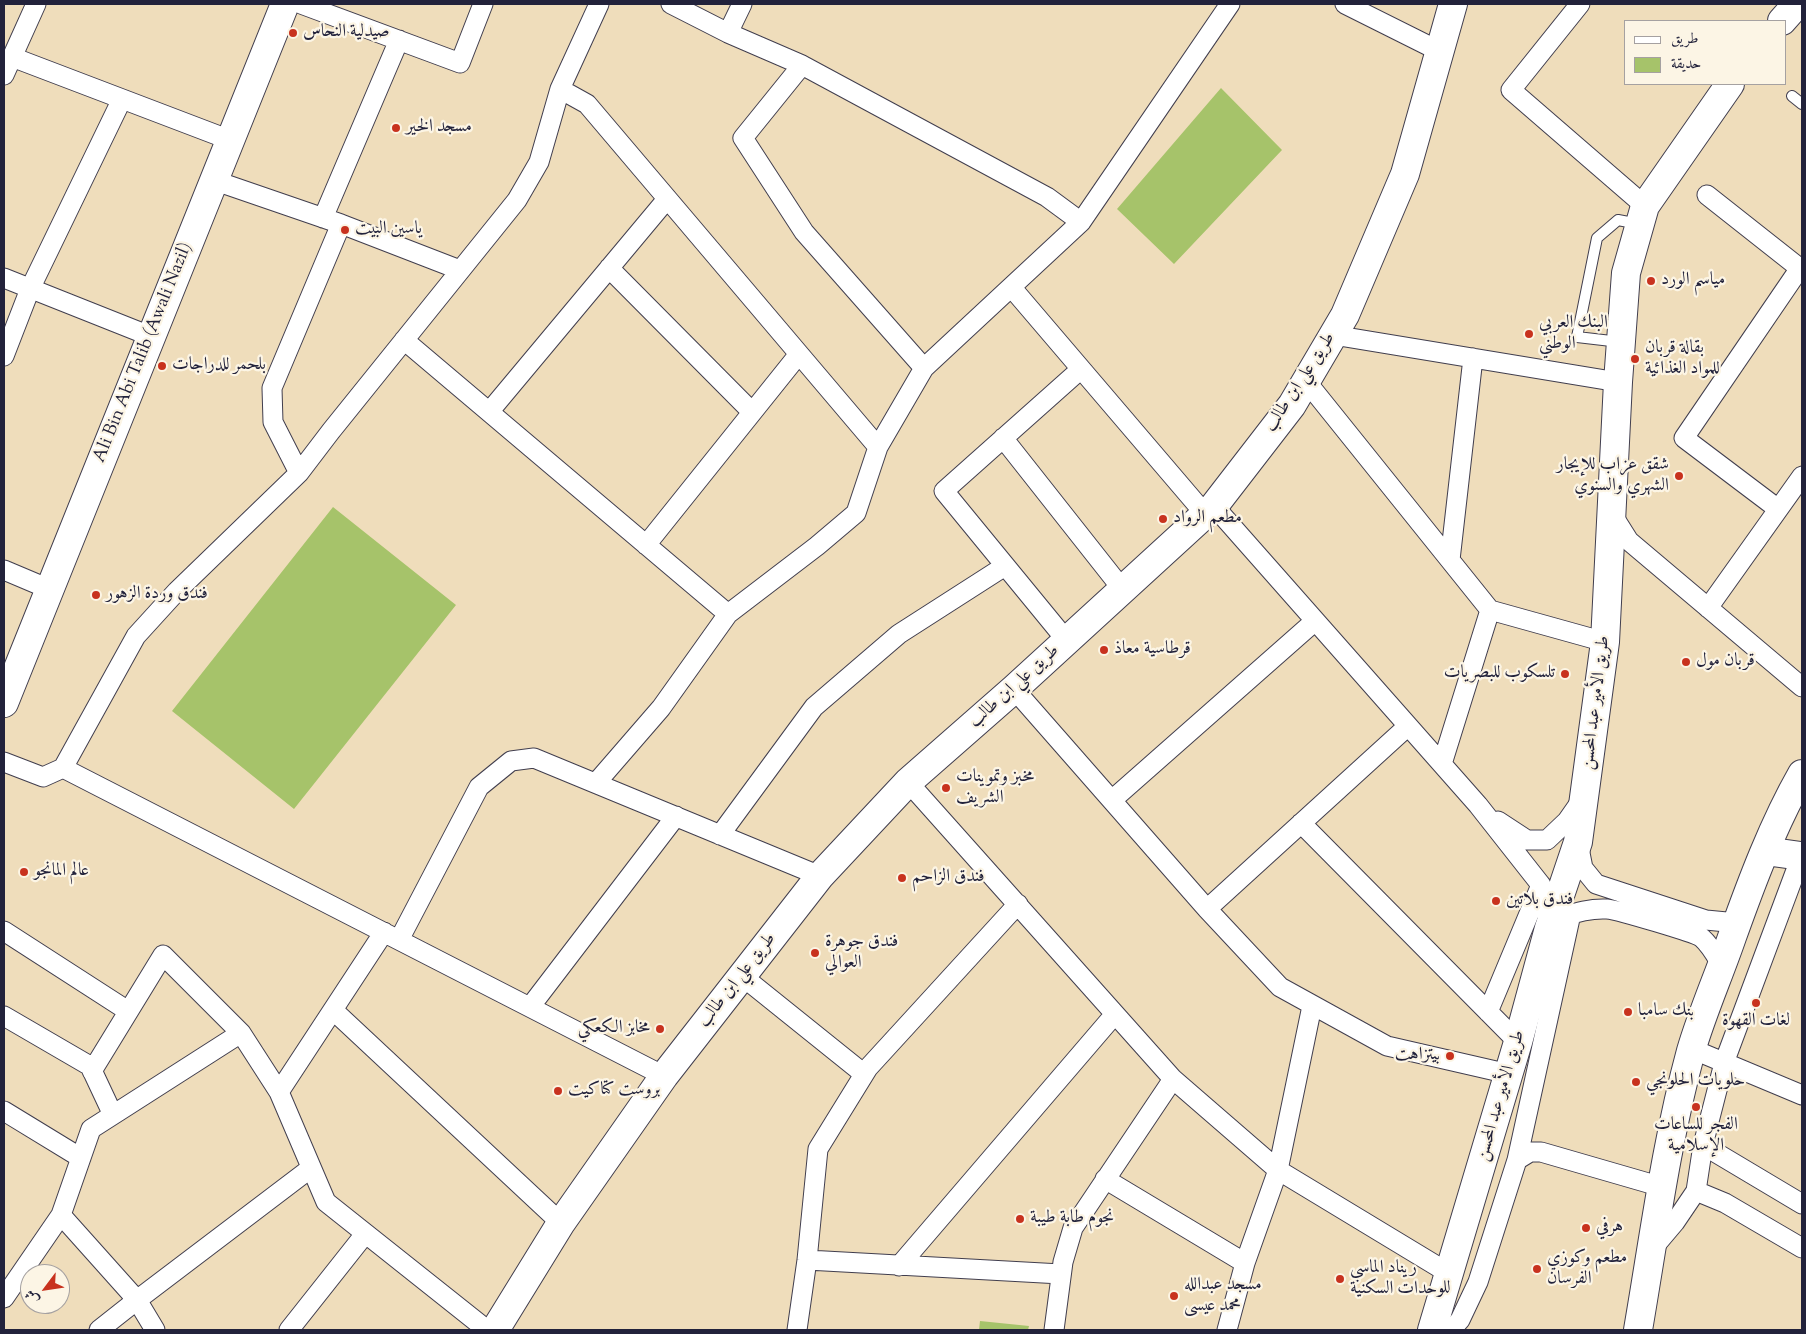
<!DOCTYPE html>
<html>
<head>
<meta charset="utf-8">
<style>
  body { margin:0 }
  #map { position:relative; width:1806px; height:1334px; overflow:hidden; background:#efddbb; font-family:"Sorts Mill Goudy",Amiri,serif }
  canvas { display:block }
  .frame { position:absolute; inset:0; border:5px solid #22223b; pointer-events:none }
  .legend { position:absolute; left:1624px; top:20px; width:162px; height:65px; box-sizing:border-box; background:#fcf5e5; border:1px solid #a5a1a1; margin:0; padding:6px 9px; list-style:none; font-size:15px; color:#22223b }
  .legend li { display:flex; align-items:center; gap:10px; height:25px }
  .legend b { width:25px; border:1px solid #a5a1a1 }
  .north { position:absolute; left:20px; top:1264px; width:50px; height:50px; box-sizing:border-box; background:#fcf5e5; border:1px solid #a5a1a1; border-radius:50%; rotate:239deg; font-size:14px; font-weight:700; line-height:20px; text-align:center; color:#22223b }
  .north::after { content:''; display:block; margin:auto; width:18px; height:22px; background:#c8321e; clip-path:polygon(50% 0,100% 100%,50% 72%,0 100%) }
</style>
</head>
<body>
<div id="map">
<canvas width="1806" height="1334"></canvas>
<div class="frame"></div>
<ul class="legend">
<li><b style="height:6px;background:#fff"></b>طريق</li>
<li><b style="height:14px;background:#a6c36a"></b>حديقة</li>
</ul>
<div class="north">ش</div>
</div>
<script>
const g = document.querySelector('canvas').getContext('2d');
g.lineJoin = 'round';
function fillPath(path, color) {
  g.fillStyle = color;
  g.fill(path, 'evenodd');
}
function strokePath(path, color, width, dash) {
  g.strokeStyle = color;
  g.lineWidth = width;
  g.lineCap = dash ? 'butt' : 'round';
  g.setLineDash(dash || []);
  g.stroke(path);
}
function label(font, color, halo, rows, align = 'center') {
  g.font = font + ' "Sorts Mill Goudy",Amiri,serif';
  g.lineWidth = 4.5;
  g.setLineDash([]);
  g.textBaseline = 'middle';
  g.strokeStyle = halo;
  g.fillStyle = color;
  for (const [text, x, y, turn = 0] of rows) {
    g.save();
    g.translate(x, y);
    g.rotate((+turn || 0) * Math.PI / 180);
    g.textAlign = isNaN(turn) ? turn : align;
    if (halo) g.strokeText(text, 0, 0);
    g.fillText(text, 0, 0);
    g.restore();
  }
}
const green = new Path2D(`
  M1221 88 1282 150 1174 264 1117 209Z
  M333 507 456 605 294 809 172 711Z
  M980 1321 1029 1326 1028 1330H979Z`);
const lane = new Path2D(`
  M1792 96 1802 104
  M1620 342 1577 337 1597 238 1618 220 1639 224`);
const street = new Path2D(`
  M301 4 460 63 483 4
  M671 4 728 33 802 65 1047 197 1081 222
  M1345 4 1439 51
  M1580 4 1511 90 1645 206
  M728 33 742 4
  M12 57 230 140
  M802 65 743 138 804 232 924 368
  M4 75 36 4
  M560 89 587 104 878 447
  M213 180 341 224 460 270
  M1707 195 1802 270
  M323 218 399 40
  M609 268 752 412
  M4 278 150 336
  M1012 288 1205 514
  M1333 335 1618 382
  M404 340 728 614
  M4 356 30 289 122 99
  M1306 381 1490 610 1605 642
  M489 412 667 199
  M1003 438 1123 590
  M299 473 273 422 272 388 341 224
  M1214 506 1478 805 1541 885 1549 925
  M1778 509 1684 438 1800 268
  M1612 514 1629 541 1802 687
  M646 545 799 354
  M1450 560 1473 358
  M4 570 49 589
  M1708 608 1802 476
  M1067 641 944 491 1081 369
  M1014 689 1207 909 1280 987 1387 1046 1509 1074
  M4 762 43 777 63 768 664 1076
  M1442 764 1490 610
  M63 768 136 636 177 591 299 473 331 431 517 200 539 162 560 89 599 4
  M908 782 1173 1079 1278 1170 1450 1274
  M596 783 661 708 728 614 817 546 856 513 878 447 924 368 1081 222 1230 4
  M1112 800 1315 621
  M1498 821 1527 840H1547L1567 821 1581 801
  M1301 823 1518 1042
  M720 835 814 707 899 634 1005 566
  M1578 843 1583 868 1596 884 1706 920 1737 923
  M1207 909 1408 726
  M1559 918C1575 913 1590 908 1607 909 1618 910 1696 933 1702 938 1711 946 1716 956 1722 966
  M4 931 128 1011
  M384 932 279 1092 326 1202 487 1330
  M399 940 479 787 511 761 534 758 820 876
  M742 976 864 1074
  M530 1007 676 816
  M333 1010 561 1223
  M1488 1012 1541 885
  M4 1016 90 1066 113 1115
  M1692 1049 1802 1095
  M92 1071 163 955 241 1033 279 1092
  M4 1111 81 1158
  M1703 1145 1802 1204
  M1517 1160 1571 914
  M1105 1179 1245 1263
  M1696 1191 1725 1203 1802 1248
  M1653 1248 1675 1222 1696 1191 1703 1145 1724 1063 1802 854
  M807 1260 1061 1274
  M899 1266 1115 1014
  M4 1298 61 1215
  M99 1330 137 1300 311 1168
  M155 1330 137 1300 61 1215 91 1129 241 1033
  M289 1330 365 1234
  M797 1330 807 1260 818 1149 868 1068 1018 904
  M1054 1330 1063 1262 1073 1228 1173 1079
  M1227 1330 1245 1263 1278 1170 1312 1006
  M1451 1330 1460 1320 1478 1282 1517 1160 1530 1152H1541L1662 1187`);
const secondary = new Path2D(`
  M1782 21 1797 4
  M4 703 285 4
  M1765 851 1801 856
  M495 1330 561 1223 664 1076 820 876 908 782 1014 689 1214 506 1292 405 1345 315 1405 174 1453 4
  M1432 1330 1518 1042 1549 928 1578 842 1605 642 1618 382 1626 273 1645 206 1730 84
  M1638 1330C1654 1237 1666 1143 1691 1051 1702 1013 1719 975 1732 937 1752 881 1773 825 1802 774`);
const markers = [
  [293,33,5,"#c8321e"],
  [396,128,5,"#c8321e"],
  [345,230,5,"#c8321e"],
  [1651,281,5,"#c8321e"],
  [1529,334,5,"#c8321e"],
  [1635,359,5,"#c8321e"],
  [162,366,5,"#c8321e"],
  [1679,476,5,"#c8321e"],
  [1163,519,5,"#c8321e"],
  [96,595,5,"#c8321e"],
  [1104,650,5,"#c8321e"],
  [1686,662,5,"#c8321e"],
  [1565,674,5,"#c8321e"],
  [946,788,5,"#c8321e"],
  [24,872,5,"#c8321e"],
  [902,878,5,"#c8321e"],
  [1496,901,5,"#c8321e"],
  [815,953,5,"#c8321e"],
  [1756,1003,5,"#c8321e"],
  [1628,1012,5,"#c8321e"],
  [660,1029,5,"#c8321e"],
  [1450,1056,5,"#c8321e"],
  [1636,1082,5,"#c8321e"],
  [558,1091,5,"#c8321e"],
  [1696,1107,5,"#c8321e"],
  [1020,1219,5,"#c8321e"],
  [1586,1228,5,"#c8321e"],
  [1537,1269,5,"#c8321e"],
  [1340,1279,5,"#c8321e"],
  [1174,1296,5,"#c8321e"]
];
const poiNames = [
  ["صيدلية النحاس",303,33],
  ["مسجد الخير",406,128],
  ["ياسين البيت",355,230],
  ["مياسم الورد",1661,281],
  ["البنك العربي",1539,324],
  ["الوطني",1539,345],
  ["بقالة قربان",1645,349],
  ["للمواد الغذائية",1645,370],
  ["بلحمر للدراجات",172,366],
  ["شقق عزاب للإيجار",1669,466,"right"],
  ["الشهري والسنوي",1669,487,"right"],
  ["مطعم الرواد",1173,519],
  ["فندق وردة الزهور",106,595],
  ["قرطاسية معاذ",1114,650],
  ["قربان مول",1696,662],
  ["تلسكوب للبصريات",1555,674,"right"],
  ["مخبز وتموينات",956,778],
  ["الشريف",956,799],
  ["عالم المانجو",34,872],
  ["فندق الزاحم",912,878],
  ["فندق بلاتين",1506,901],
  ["فندق جوهرة",825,943],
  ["العوالي",825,964],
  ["بنك سامبا",1638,1012],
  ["لغات القهوة",1756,1022,"center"],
  ["مخابز الكعكي",650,1029,"right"],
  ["بيتزاهت",1440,1056,"right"],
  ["حلويات الحلونجي",1646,1082],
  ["بروست كتاكيت",568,1091],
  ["الفجر للساعات",1696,1126,"center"],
  ["الإسلامية",1696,1147,"center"],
  ["نجوم طابة طيبة",1030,1219],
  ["هرفي",1596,1228],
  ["مطعم وكوزي",1547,1259],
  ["الفرسان",1547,1280],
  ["ريناد الماسي",1350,1269],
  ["للوحدات السكنية",1350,1290],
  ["مسجد عبدالله",1184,1286],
  ["محمد عيسى",1184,1307]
];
const streetNames = [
  ["Ali Bin Abi Talib (Awali Nazil)",144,353,-68],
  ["طريق علي ابن طالب",1301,383,-57],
  ["طريق علي ابن طالب",1015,687,-42],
  ["طريق الأمير عبد المحسن",1597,703,-83],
  ["طريق علي ابن طالب",738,981,-52],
  ["طريق الأمير عبد المحسن",1502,1096,-74]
];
fillPath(green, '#a6c36a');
strokePath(lane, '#413e4e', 12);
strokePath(street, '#413e4e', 21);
strokePath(secondary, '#413e4e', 30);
strokePath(lane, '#fff', 10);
strokePath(street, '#fff', 19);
strokePath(secondary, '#fff', 28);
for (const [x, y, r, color] of markers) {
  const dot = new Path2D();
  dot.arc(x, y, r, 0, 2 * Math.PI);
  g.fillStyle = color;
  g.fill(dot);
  strokePath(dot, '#fcf5e5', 2);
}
label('18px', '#22223b', '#fcf5e5', poiNames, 'left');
label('18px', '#22223b', '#fcf5e5', streetNames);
</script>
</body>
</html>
